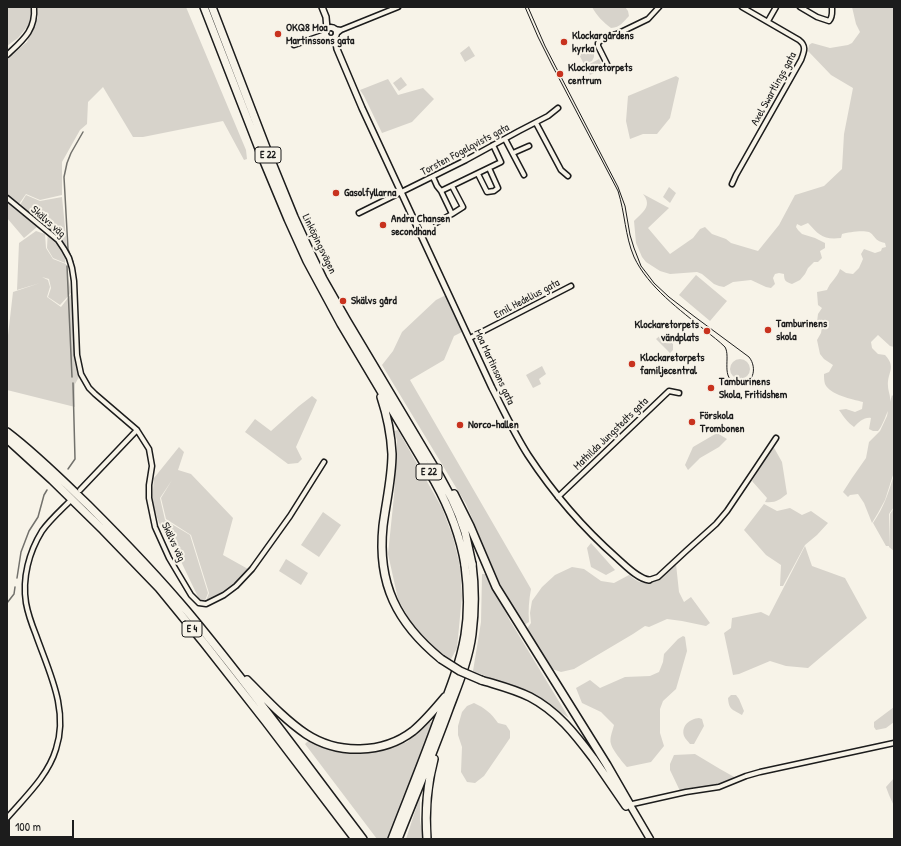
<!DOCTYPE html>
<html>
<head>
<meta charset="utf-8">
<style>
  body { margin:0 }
  #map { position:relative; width:901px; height:846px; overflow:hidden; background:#f7f3e8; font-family:"Patrick Hand",sans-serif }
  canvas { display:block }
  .frame { position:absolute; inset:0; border:8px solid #1c1c1c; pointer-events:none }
  .scale { position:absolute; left:8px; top:820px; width:66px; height:18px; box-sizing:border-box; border:2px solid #1c1c1c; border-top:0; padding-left:5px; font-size:12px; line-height:14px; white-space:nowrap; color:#1c1c1c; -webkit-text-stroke:3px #f7f3e8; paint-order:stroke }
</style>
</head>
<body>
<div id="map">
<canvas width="901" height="846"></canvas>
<div class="frame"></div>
<div class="scale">100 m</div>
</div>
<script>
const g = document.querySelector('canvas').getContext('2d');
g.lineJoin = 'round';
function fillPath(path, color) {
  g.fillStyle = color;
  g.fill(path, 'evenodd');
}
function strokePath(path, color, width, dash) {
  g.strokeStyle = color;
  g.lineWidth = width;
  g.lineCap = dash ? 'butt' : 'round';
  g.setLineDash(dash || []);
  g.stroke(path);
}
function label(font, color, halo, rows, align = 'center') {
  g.font = font + ' "Patrick Hand",sans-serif';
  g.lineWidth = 4;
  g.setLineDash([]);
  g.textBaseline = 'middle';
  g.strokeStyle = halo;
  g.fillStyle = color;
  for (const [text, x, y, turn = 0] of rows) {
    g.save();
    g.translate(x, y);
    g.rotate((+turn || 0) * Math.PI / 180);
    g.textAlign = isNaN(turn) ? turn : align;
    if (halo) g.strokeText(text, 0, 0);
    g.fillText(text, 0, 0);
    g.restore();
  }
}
const green = new Path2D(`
  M7 7H32L31 22 18 38 7 46Z
  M38 7H186L246 150 247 159 244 160 223 121 143 137H133L103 87 88 102 87 124 80 130 62 162V195L40 200 26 194 19 204 7 195V59L27 42 38 17Z
  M592 7H625L628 11 629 16C622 23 621 27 611 28 603 22 597 16 592 7Z
  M852 7H894V347L890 346 878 335 871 342 872 348 878 354 885 355C897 368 887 372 888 386 888 391 891 396 890 402L892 395 894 397V472L885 500 878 513 872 523 864 503 858 494 850 495 848 497 843 492 852 478 866 458 869 442 880 431 887 416 888 411C885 417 883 425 878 431H873L869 429 871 418C864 417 859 422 854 427 847 422 844 417 839 410L846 409 855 412 862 409 863 402C852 399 830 395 825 384 824 381 824 377 824 374L829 372 833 365 824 359 820 354 817 340 821 333 822 327 817 322 818 314 822 308 818 305 817 292 827 290C830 282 837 278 840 269L846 273 853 274 859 268 863 259 861 254 864 249 875 253 881 251 882 248 886 247 885 243C874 241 876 236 869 232 863 230 848 232 842 234L841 238C823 240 819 235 808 223L801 226 797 224 796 227 798 230 802 234 815 238 825 243V248L820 251 822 258 818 262H814L808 268 805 274 800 280 792 284C786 282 784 281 784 274L779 273 775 274 773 278 775 284 771 288 766 287 751 280 733 282 724 287 719 286 714 284 702 274 697 272 670 274 660 271 646 262 642 257 636 243 634 221C642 213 653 206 643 194L669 208 648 228 670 254 693 238 700 229 705 227 712 234 726 239 731 243 758 251 779 225 795 195 824 186 842 169 844 134 853 88 831 75 808 51 809 45 812 43 830 48 848 45 852 43 860 32 856 24Z
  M469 46 475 56 465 62 460 53Z
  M584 47 587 54H594V57L592 61 584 64 577 51Z
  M599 59 604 68 590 75 586 66Z
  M676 76 679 78 670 118 657 134H643L630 139 626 121 628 96Z
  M401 77 407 85 399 91 393 83Z
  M388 79 398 95 423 88 434 99 412 122 382 133 364 96 360 90Z
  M669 187 676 193 670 203 663 197Z
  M26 195 40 201 62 197 67 248 65 263 53 258 47 248 48 228 20 205Z
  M7 202 37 227 24 238 7 218Z
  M36 231 45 234 46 248 53 259 66 264 71 293 60 305 48 297 51 288 49 279 42 277 48 280 50 287 47 297 61 307 71 294 75 356 79 377 75 384V407L7 390V344L13 292 40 283 17 290 19 243Z
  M696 275 727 301 710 321 679 295Z
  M446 295 462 332 454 336 444 360 410 380 531 589C529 600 528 610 529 622L524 625 499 582 466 504 382 365 393 351 402 332 436 300Z
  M662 334 673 344V350L670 353 656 339Z
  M730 369a10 10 0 1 1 20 0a10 10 0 1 1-20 0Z
  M542 366 546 374 539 379 541 384 533 388 526 375Z
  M312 396 317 400 296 447 302 459 298 463 288 464 245 432 255 419 271 431 299 406Z
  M398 430 442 508 453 537 460 566 462 596 457 648 450 661 417 633 398 599 388 554 394 496 397 440 394 431Z
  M717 433 727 439 719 447 700 458 688 470 685 465 693 447Z
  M773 446 782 462 787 494C779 500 776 503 765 502L767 498 752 481Z
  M179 447 184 452 178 470 191 474 233 518 223 555 248 569 234 585 221 594 206 601 209 593 191 535 166 519 161 498 172 480 160 498 165 520 190 535 208 593 205 601 199 599 176 551 159 523 152 502 154 478Z
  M894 475V507L889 514V546H886L873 523C884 507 888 494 894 475Z
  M764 504 777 511 790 508 802 515 811 511 828 523 817 535 805 545 783 586H780L781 565 766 555 744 530Z
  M894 508V551L889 547 890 514Z
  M323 512 341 525 319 557 301 545Z
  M591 543 615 570 606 575 591 567 587 548Z
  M805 546 812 566 845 578 867 618 808 668 786 666 770 661 739 674 733 675 724 633 731 628 732 618 761 612 769 616Z
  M286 559 308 573 301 585 279 571Z
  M676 564 679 592 684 602 691 597 710 623 706 626 682 621 667 619 649 627 645 626 633 634 574 669 561 672 552 669 526 630 531 623 530 613 532 601 542 587 555 575 572 567 584 569 601 581 614 583 629 575C632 577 636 581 640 582 655 587 666 573 676 564Z
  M482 574H487L509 619 569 718 537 697 473 671 481 622Z
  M683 636 685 637 687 651 676 689 663 701 660 709V733L664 746 651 762 627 767C623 763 612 749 611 744 609 738 613 730 614 725L601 712 582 703 576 688 590 680 600 688 625 677 650 676 659 672 663 662 664 654 678 639Z
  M731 695H736L739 699 744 711 742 715C732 709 729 710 728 698Z
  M474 703C485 708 491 713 498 723L506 725 510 731V738L484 776 475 783 467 782 461 772 462 747 458 735V726L462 712 467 706Z
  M894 707V722L886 728 876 730 874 727V722Z
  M699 718 702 719 704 726 694 744H690C688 741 685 739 684 736 681 725 690 719 699 718Z
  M429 721 432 723 388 839H377L305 744 308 741 332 751 358 754 380 751 407 742Z
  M695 754 720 769 736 778 716 786 680 791 670 770V764L674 755Z
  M894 778V806L889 795 886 787Z
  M420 796V820L423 839H406Z`);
const stream = new Path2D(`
  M73 262 68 249 64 177 67 163 71 153 83 132
  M67 266 72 377
  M68 469 75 459 73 383
  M17 578 21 552 29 531 38 517 44 495 47 490
  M7 603 14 594 15 587`);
const minor = new Path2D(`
  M800 7 817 17 829 21C833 17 832 12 832 7
  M768 21 776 7
  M334 29 341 30
  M336 34 341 30 398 7
  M294 45 326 34
  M7 55C23 40 36 30 34 7
  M607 64 598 46V43L605 37 617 34 648 19 659 7
  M536 123 561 170 568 176
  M505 139 524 175
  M513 153 529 146
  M478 174 487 192 494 191 498 188 489 168
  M433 177 437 186 441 191 501 162 493 145
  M732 184 736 175 801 60C804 52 807 46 799 40L742 7
  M441 191 452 214 463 207 452 186
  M7 198 58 240 64 249 69 258 72 268 74 281 77 355 81 374 89 388 95 394 137 430 149 449 152 466 149 485V498L155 527 169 558 191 595 199 603 206 604 224 595 236 586 252 569 290 516 324 462
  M359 213 466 160 519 131 548 116 558 108
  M436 223 452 214
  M470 338 571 286
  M80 490 137 430
  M558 497 669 391 679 393
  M649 580 658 577 686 551 716 524 727 511 756 468 776 438
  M628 805 686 792 719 787 746 776 760 772 894 743
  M7 818C25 797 48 776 56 749 69 710 49 672 36 635 32 625 28 614 26 603 22 578 29 552 42 531 49 521 61 510 69 502`);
const tertiary = new Path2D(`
  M322 7 326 17 327 29
  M325.5 33a5.5 5.5 0 1 1 11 0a5.5 5.5 0 1 1-11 0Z
  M335 37 337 49 362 108 492 388C504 411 514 433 528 455 553 493 583 528 617 558 625 565 638 579 649 580`);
const secondary = new Path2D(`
  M630 805 650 839`);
const trunk = new Path2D(`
  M204 7 263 159 288 219 307 261 341 324 435 482C450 509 460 534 465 565
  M212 7 270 158 294 217 310 252 323 279 347 321 439 475 452 499 459 515 465 532 472 564
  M381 397C387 415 391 434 392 454 392 478 386 502 383 526 377 584 397 623 441 659
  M454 494 470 526 496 587 607 765 630 805
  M481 680C497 685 514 689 530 697 557 711 575 734 593 758 604 774 615 790 626 806`);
const motorway = new Path2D(`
  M7 432C35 453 62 480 88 505 122 539 156 574 187 611 249 685 305 763 363 839
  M7 439 52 480 103 530 159 588 204 643 266 722 355 839
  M247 680C266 699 284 719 306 734 338 755 383 754 413 731 425 721 435 709 445 697
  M392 839C407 800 423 761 437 722 448 694 460 665 465 635 469 611 468 588 465 565
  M398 839C415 796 433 753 449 709 458 685 469 659 472 634 475 610 475 587 472 564
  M427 839C425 812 427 785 434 759`);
const tram = new Path2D(`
  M525 7 538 37 552 65 618 191C625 213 625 236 634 257 648 287 680 310 706 331 712 336 719 341 725 347 731 357 720 379 737 383 753 387 758 368 749 357L695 317 669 297 654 283 648 275 641 266 634 248 630 235 625 206 618 187 545 46 528 7`);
const trunkBridge = new Path2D(`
  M441 659 460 671 481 680`);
const markers = [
  [278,34,4,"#c8321e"],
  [564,42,4,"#c8321e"],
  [560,74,4,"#c8321e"],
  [336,193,4,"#c8321e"],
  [383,225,4,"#c8321e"],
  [343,301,4,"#c8321e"],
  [768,330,4,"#c8321e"],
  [707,331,4,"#c8321e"],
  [632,364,4,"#c8321e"],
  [711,388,4,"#c8321e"],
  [692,422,4,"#c8321e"],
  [460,425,4,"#c8321e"]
];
const shields = [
  [268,155,26],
  [429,472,26],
  [192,629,20]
];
const shieldNames = [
  ["E 22",268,155],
  ["E 22",429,472],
  ["E 4",192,629]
];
const poiNames = [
  ["OKQ8 Moa",286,28],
  ["Martinssons gata",286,41],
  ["Klockargårdens",572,36],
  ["kyrka",572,49],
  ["Klockaretorpets",568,68],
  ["centrum",568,81],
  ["Gasolfyllarna",344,193],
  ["Andra Chansen",391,219],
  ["secondhand",391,232],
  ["Skälvs gård",351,301],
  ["Tamburinens",776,324],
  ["skola",776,337],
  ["Klockaretorpets",699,325,"right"],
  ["vändplats",699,338,"right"],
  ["Klockaretorpets",640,358],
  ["familjecentral",640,371],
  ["Tamburinens",719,382],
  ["Skola, Fritidshem",719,395],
  ["Förskola",700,416],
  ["Trombonen",700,429],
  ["Norco-hallen",468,425]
];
const streetNames = [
  ["Axel Swartlings gata",774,89,-61],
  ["Torsten Fogelqvists gata",465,150,-28],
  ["Skälvs väg",48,222,41],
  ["Linköpingsvägen",319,244,64],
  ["Emil Hedelius gata",527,299,-28],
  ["Moa Martinsons gata",494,367,65],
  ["Mathilda Jungstedts gata",611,434,-44],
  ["Skälvs väg",173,542,65]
];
fillPath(green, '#d7d3cb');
strokePath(stream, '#72716c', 1.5);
strokePath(minor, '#1c1c1c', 7);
strokePath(tertiary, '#1c1c1c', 8);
strokePath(secondary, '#1c1c1c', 9);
strokePath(trunk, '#1c1c1c', 10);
strokePath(motorway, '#1c1c1c', 10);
strokePath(minor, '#f7f3e8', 4);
strokePath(tertiary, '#f7f3e8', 5);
strokePath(secondary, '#f7f3e8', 6);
strokePath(trunk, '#f7f3e8', 7);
strokePath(motorway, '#f7f3e8', 7);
strokePath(tram, '#1c1c1c', 1);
strokePath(trunkBridge, '#1c1c1c', 10, []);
strokePath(trunkBridge, '#f7f3e8', 7);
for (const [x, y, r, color] of markers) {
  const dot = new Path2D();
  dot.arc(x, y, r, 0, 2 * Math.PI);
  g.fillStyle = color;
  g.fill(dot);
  strokePath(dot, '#f7f3e8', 1.5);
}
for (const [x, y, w] of shields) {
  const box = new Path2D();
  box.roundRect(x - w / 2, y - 8, w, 16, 3);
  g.fillStyle = '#f7f3e8';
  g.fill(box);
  strokePath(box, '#1c1c1c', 1);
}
label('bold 10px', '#1c1c1c', null, shieldNames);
label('bold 11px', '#1c1c1c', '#f7f3e8', poiNames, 'left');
label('11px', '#1c1c1c', '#f7f3e8', streetNames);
</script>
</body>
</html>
